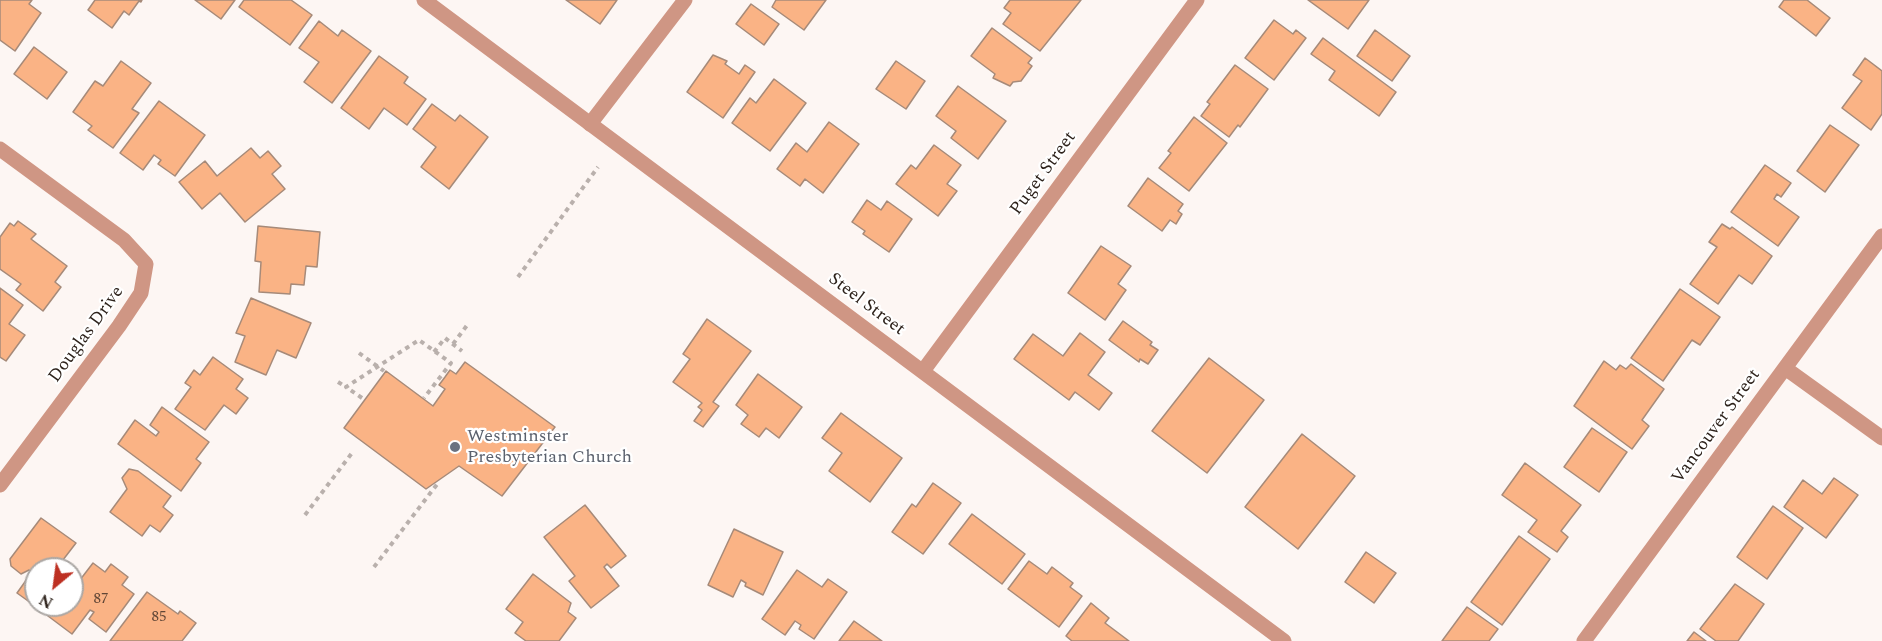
<!DOCTYPE html>
<html>
<head>
<meta charset="utf-8">
<style>
  body { margin:0 }
  #map { position:relative; width:1882px; height:641px; overflow:hidden; background:#fdf6f3; font-family:Spectral,serif }
  canvas { display:block }
  .north { position:absolute; left:24px; top:557px; width:60px; height:60px; box-sizing:border-box; background:#fff; border:2px solid #aba7a4; border-radius:50%; rotate:209deg; font-size:16px; font-weight:700; line-height:24px; text-align:center; color:#2d221b }
  .north::after { content:''; display:block; margin:auto; width:21px; height:27px; background:#bd3022; clip-path:polygon(50% 0,100% 100%,50% 72%,0 100%) }
</style>
</head>
<body>
<div id="map">
<canvas width="1882" height="641"></canvas>
<div class="north">N</div>
</div>
<script>
const g = document.querySelector('canvas').getContext('2d');
g.lineJoin = 'round';
function fillPath(path, color) {
  g.fillStyle = color;
  g.fill(path, 'evenodd');
}
function strokePath(path, color, width, dash) {
  g.strokeStyle = color;
  g.lineWidth = width;
  g.lineCap = dash ? 'butt' : 'round';
  g.setLineDash(dash || []);
  g.stroke(path);
}
function label(font, color, halo, rows, align = 'center') {
  g.font = font + ' Spectral,serif';
  g.lineWidth = 4.5;
  g.setLineDash([]);
  g.textBaseline = 'middle';
  g.strokeStyle = halo;
  g.fillStyle = color;
  for (const [text, x, y, turn = 0] of rows) {
    g.save();
    g.translate(x, y);
    g.rotate((+turn || 0) * Math.PI / 180);
    g.textAlign = isNaN(turn) ? turn : align;
    if (halo) g.strokeText(text, 0, 0);
    g.fillText(text, 0, 0);
    g.restore();
  }
}
const building = new Path2D(`
  M0 0H32L29 4 41 13 15 51 0 40Z
  M95 0H142L141 2 139 1 129 15 124 11 112 28 88 10Z
  M195 0H235L221 19Z
  M244 0H291L312 15 290 45 239 7Z
  M566 0H617L600 24Z
  M776 0H826L804 30 772 7Z
  M1010 0H1081L1040 51 1003 24 1011 13 1004 8Z
  M1308 0H1369L1348 29Z
  M1784 0H1807L1830 18 1816 36 1779 7Z
  M751 4 779 24 764 45 736 24Z
  M1274 20 1293 34 1296 30 1306 38 1274 80 1245 58Z
  M319 21 338 36 342 30 371 51 332 103 304 82 319 62 299 48Z
  M992 28 1032 58 1028 63 1032 66 1021 81 1013 82 1010 86 993 78 995 74 971 56Z
  M1375 30 1410 56 1392 81 1357 56Z
  M1323 38 1396 92 1379 116 1329 80 1335 71 1311 54Z
  M34 47 67 72 47 99 14 74Z
  M713 55 727 61 725 64 739 74 745 65 755 72 723 118 687 92Z
  M379 56 408 77 404 83 426 99 407 125 384 108 369 129 341 108Z
  M1865 58 1882 71V114L1871 130 1842 108 1862 81 1853 75Z
  M121 61 151 83 132 109 139 113 113 148 88 130 92 126 73 112 95 81 103 86Z
  M896 61 925 81 906 109 876 89Z
  M1235 65 1268 89 1240 127 1238 125 1229 137 1201 116 1210 104 1207 102Z
  M774 79 806 103 770 151 732 123 750 98 756 103Z
  M958 86 1006 121 978 159 951 138 956 131 936 116Z
  M159 101 205 135 175 176 158 164 161 160 154 155 143 170 120 153Z
  M432 104 455 121 460 115 488 137 449 189 421 167 436 147 413 129Z
  M1194 117 1227 143 1189 191 1159 168 1171 153 1168 151Z
  M829 122 859 144 823 193 805 179 800 186 777 169 796 143 807 152Z
  M1830 125 1859 145 1825 192 1797 171Z
  M934 145 961 165 947 184 957 191 938 216 896 184 911 165 916 169Z
  M251 148 260 158 268 151 281 166 272 174 285 189 245 222 220 193 202 209 179 182 205 161 217 176Z
  M1765 165 1791 183 1781 197 1777 194 1774 199 1799 217 1778 246 1731 212Z
  M1148 178 1183 204 1178 211 1182 214 1176 224 1170 220 1162 231 1128 206Z
  M867 200 881 210 887 201 912 219 889 252 863 234 865 231 852 222Z
  M18 221 36 234 31 239 67 266 55 282 61 287 43 311 16 290 21 284 0 269V237L10 223 14 226Z
  M1722 224 1730 229 1732 227 1772 256 1752 284 1739 275 1718 304 1690 284 1717 247 1709 242Z
  M258 226 320 232 317 267 306 266 304 285 291 284 290 294 259 292 261 262 255 261Z
  M1101 246 1131 266 1118 284 1126 290 1105 320 1068 293Z
  M0 288 23 305 9 324 25 335 6 361 0 357Z
  M1680 289 1720 317 1700 345 1692 340 1663 381 1631 358Z
  M251 298 311 323 296 358 277 350 266 375 235 362 245 336 236 333Z
  M707 319 751 351 713 402 719 406 703 427 694 421 702 410 698 407 702 403 673 382 690 359 683 354Z
  M1123 321 1152 342 1150 345 1158 350 1148 364 1140 359 1139 362 1109 340Z
  M1080 333 1105 352 1088 375 1112 393 1099 410 1075 392 1069 400 1014 359 1033 334 1063 356Z
  M213 357 243 379 236 389 248 398 236 414 224 405 205 430 175 409 191 387 185 383 194 370 200 375Z
  M1209 358 1264 400 1207 473 1152 431Z
  M1604 361 1616 370 1620 365 1626 369 1631 364 1664 389 1642 420 1649 426 1632 449 1574 406Z
  M465 362 555 427 502 496 459 466 426 489 344 428 386 371 433 406 445 389 439 385 445 377 450 370 456 374Z
  M758 374 802 407 779 438 766 428 759 437 741 424 748 415 736 405Z
  M162 407 209 442 196 459 201 463 181 491 118 444 135 420 156 436 159 432 150 425Z
  M841 413 902 458 870 502 829 471 842 453 822 438Z
  M1592 428 1627 452 1599 492 1564 467Z
  M1302 434 1355 476 1298 549 1245 507Z
  M1525 463 1581 505 1561 531 1568 537 1557 552 1528 532 1537 520 1502 495Z
  M129 469 138 471 171 496 163 507 173 515 160 532 150 525 142 536 110 512 127 489 122 478Z
  M1834 478 1858 495 1826 538 1784 507 1803 480 1822 494Z
  M933 483 961 503 923 554 892 532 912 504 916 507Z
  M585 505 626 556 611 568 607 564 604 567 619 586 591 608 569 581 575 576 544 537Z
  M1773 506 1803 528 1767 579 1737 557Z
  M972 514 1025 554 1002 584 949 544Z
  M41 518 76 543 56 569H36V605H46L42 611 17 593 32 572 29 570 21 574 11 566 10 559Z
  M734 529 783 552 763 595 745 586 746 583 741 580 733 597 708 585Z
  M1519 536 1550 559 1502 625 1471 602Z
  M1366 552 1396 573 1374 603 1345 582Z
  M1029 561 1047 574 1052 567 1073 583 1070 587 1082 596 1059 627 1008 589Z
  M93 563 105 572 111 564 128 577 122 585 134 594 106 632 89 619 94 612 90 610 72 634 48 616 56 605H72V588L73 589Z
  M797 570 822 587 828 579 847 592 814 639 799 629 801 625 795 621 785 635 762 619Z
  M533 574 571 603 568 612 576 618 559 641H526L515 633 523 622 506 609Z
  M1735 584 1764 604 1738 641H1716L1700 629Z
  M147 592 178 614 180 611 196 623 182 641H110Z
  M1091 603 1109 618 1105 623 1129 641H1072L1066 636Z
  M1467 607 1498 629 1489 641H1442Z
  M854 621 882 641H839Z
  M1694 632 1706 641H1687Z`);
const path = new Path2D(`
  M518 277 598 167
  M453 344 468 324
  M434 352 445 338 462 351
  M359 353 384 371
  M338 382 346 387
  M362 398 346 387 419 340 451 363 424 398
  M305 515 352 453
  M374 567 438 483`);
const minor = new Path2D(`
  M590 124 685 0
  M0 149 124 240 146 264 141 293 119 326 0 485
  M1785 368 1882 438
  M923 371 1197 0
  M1584 641 1882 236`);
const tertiary = new Path2D(`
  M424 0 1284 641`);
const markers = [
  [455,447,6,"#6b7280"]
];
const numberNames = [
  ["87",101,600],
  ["85",159,618]
];
const streetNames = [
  ["Puget Street",1044,174,-54],
  ["Steel Street",866,305,37],
  ["Douglas Drive",87,335,-54],
  ["Vancouver Street",1717,427,-54]
];
const worshipNames = [
  ["Westminster",467,437],
  ["Presbyterian Church",467,458]
];
fillPath(building, '#fab385');
strokePath(building, '#a68a79', 1.5);
strokePath(path, '#b9b0ac', 4, [4.5, 4.5]);
strokePath(minor, '#cf9684', 15);
strokePath(tertiary, '#cf9684', 15);
for (const [x, y, r, color] of markers) {
  const dot = new Path2D();
  dot.arc(x, y, r, 0, 2 * Math.PI);
  g.fillStyle = color;
  g.fill(dot);
  strokePath(dot, '#fff', 2);
}
label('15px', '#604636', null, numberNames);
label('18px', '#2d221b', '#fff', streetNames);
label('18px', '#5b616d', '#fff', worshipNames, 'left');
</script>
</body>
</html>
